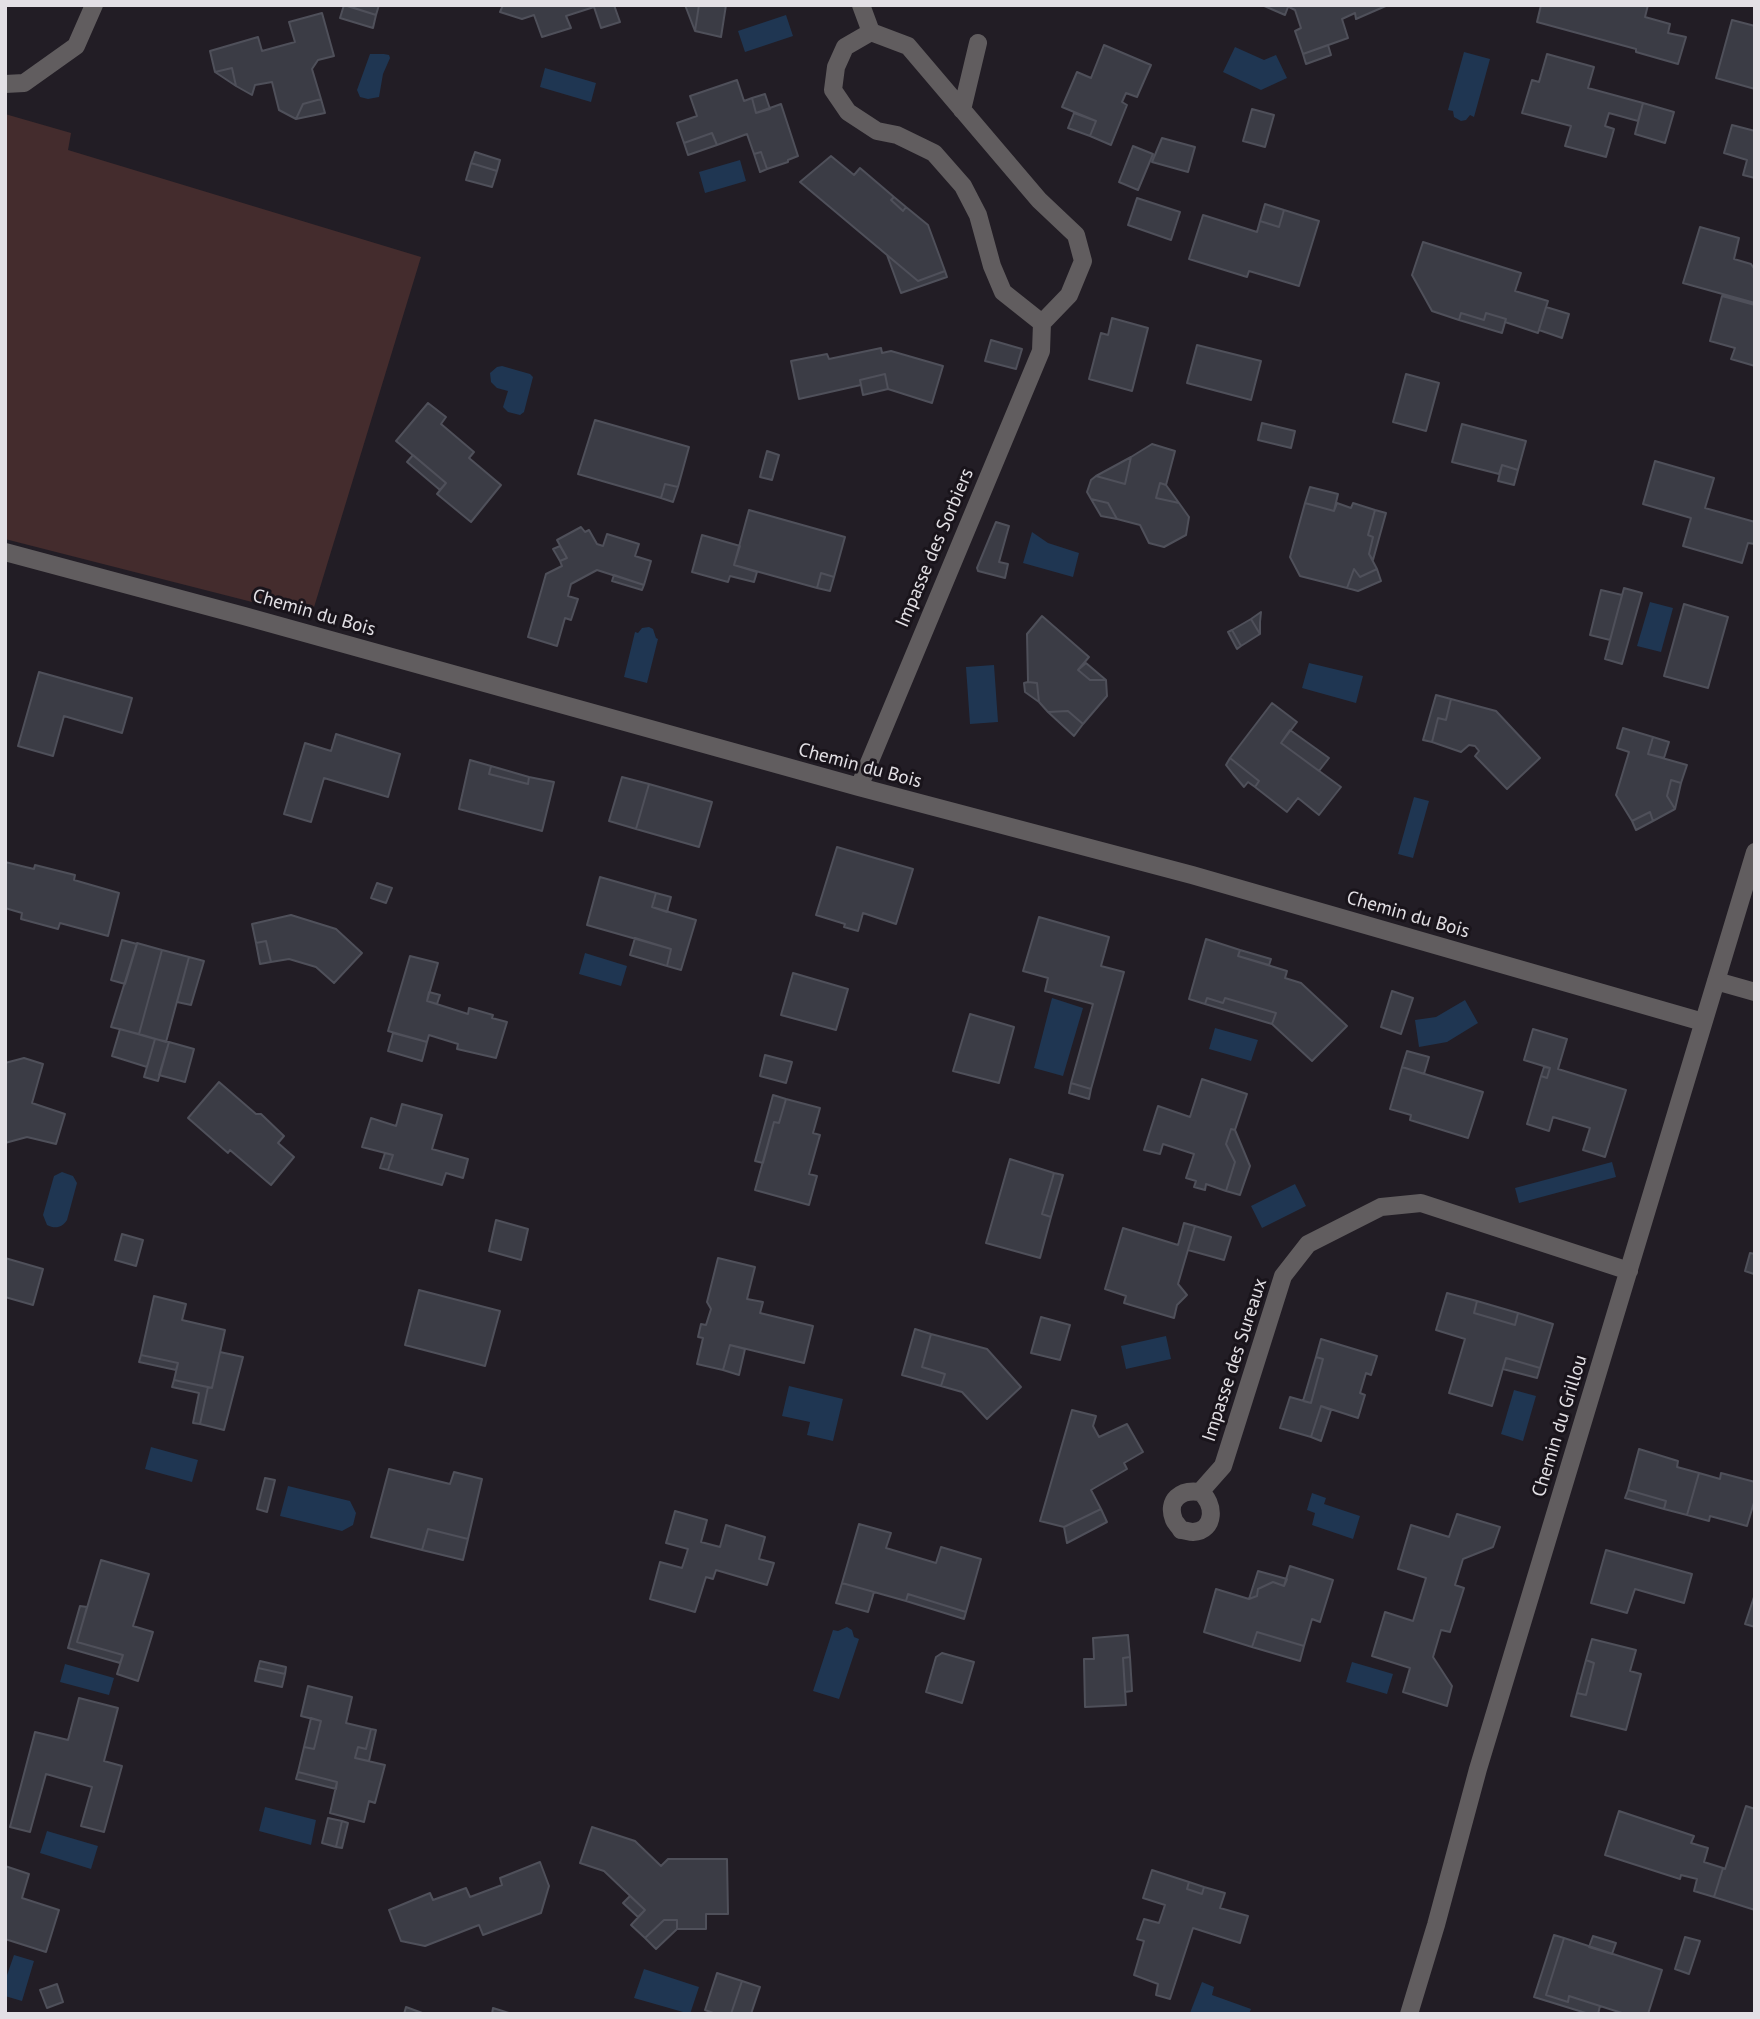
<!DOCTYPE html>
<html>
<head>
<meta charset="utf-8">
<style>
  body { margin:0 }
  #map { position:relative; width:1760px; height:2019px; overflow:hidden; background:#221d25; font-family:"PT Sans",sans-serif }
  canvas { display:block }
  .frame { position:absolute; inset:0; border:7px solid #e3e0e5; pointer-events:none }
</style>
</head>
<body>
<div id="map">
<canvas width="1760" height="2019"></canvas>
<div class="frame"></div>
</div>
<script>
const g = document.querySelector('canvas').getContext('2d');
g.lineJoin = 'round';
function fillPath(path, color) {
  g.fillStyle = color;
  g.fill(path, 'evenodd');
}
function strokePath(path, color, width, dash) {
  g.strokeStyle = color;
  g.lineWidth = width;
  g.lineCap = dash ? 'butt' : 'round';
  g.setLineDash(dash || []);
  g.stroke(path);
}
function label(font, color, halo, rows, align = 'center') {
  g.font = font + ' "PT Sans",sans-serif';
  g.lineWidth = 6;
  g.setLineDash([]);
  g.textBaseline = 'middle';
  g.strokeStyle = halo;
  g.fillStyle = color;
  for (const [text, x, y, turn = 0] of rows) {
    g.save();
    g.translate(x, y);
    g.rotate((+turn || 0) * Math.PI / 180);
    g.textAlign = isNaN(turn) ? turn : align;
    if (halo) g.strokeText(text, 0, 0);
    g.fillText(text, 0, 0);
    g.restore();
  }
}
const green = new Path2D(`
  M5 114 71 133 68 150 421 257 311 617 5 539Z`);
const water = new Path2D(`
  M786 15 793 36 745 52 738 31Z
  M1235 47 1264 60 1276 55 1287 78 1261 90 1223 72Z
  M1464 52 1490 59 1474 117 1470 115 1466 120 1461 121 1454 117 1453 111 1448 110Z
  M370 54H384L389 55 390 58 383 74 379 97 368 99 360 97 357 90Z
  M545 68 596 83 591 102 540 87Z
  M740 160 746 181 705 193 699 172Z
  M502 366 530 374 533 377 524 412 520 415 508 412 503 407 508 391 497 388 491 382 490 373 497 367Z
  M1032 532 1048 543 1079 553 1073 577 1023 563Z
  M1650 602 1673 608 1661 652 1637 646Z
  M649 627 653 629 656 638 658 639 647 683 624 677 635 632 638 633 642 628Z
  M1309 663 1363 676 1356 703 1302 688Z
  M994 665 998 722 970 724 966 667Z
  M1414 797 1429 801 1413 858 1398 854Z
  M585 953 627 966 621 986 579 974Z
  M1052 998 1083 1008 1063 1076 1034 1068Z
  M1465 1000 1478 1023 1447 1042 1419 1047 1415 1020 1436 1017Z
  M1215 1028 1258 1040 1251 1061 1209 1049Z
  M1612 1162 1616 1177 1519 1203 1515 1188Z
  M62 1172 73 1176 77 1183 67 1220C62 1228 55 1229 47 1225L43 1215 54 1176Z
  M1295 1184 1306 1206 1262 1228 1251 1206Z
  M1166 1336 1171 1359 1126 1369 1121 1346Z
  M789 1386 843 1399 833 1441 807 1435 810 1422 782 1416Z
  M1514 1390 1536 1396 1523 1441 1501 1434Z
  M151 1447 198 1460 192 1482 145 1469Z
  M288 1486 350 1501 356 1513 353 1525 342 1531 280 1516Z
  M1312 1493 1326 1498 1324 1504 1360 1516 1353 1539 1312 1525 1315 1513 1307 1510Z
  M847 1627 852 1630 854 1637 859 1639 839 1699 813 1691 833 1630 838 1631Z
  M1352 1662 1393 1674 1387 1694 1346 1682Z
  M65 1664 114 1678 109 1695 60 1682Z
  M265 1807 316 1820 311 1845 259 1831Z
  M47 1831 98 1846 91 1869 40 1853Z
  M14 1955 34 1961 22 2001 5 1996V1981Z
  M644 1969 699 1987 690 2014 634 1998Z
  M1202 1982 1214 1987 1212 1995 1251 2009 1249 2014 1190 2013Z`);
const building = new Path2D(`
  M344 5 376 15 373 28 340 18Z
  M345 5H379L376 15Z
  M503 5H614L620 22 601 28 594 7 566 16 571 28 542 37 534 15 522 19 500 12Z
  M685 5H699L695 31Z
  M699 5H726L721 37 695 31Z
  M1262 5H1285L1288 7 1285 15Z
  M1285 5H1388L1356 19 1355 13 1342 19 1348 38 1303 54 1295 31 1301 28 1295 10Z
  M1541 5H1648L1645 17 1670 24 1668 33 1686 37 1678 64 1636 52V49L1537 22Z
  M322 13 334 56 318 60 312 69 321 99 303 104 296 119 279 110 272 82 255 85 252 95 236 86 232 68 215 72 210 51 258 37 262 51 295 42 289 22Z
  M1732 20 1755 26V89L1716 78Z
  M1104 45 1151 65 1137 97 1126 93 1122 102 1127 105 1111 145 1090 136 1096 121 1062 107 1077 72 1091 78Z
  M1328 45 1331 55 1306 64 1303 54Z
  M1547 54 1594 67 1588 88 1643 103 1638 121 1609 113 1605 126 1614 129 1606 157 1565 146 1571 126 1522 113 1532 80 1539 82Z
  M232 68 236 86 215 72Z
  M737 80 744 101 752 98 756 113 781 104 798 156 788 160V162L767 169 761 152 754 154 747 134 717 145 712 133 684 143 677 123 697 116 690 96Z
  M765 94 770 109 756 113 752 98Z
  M321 99 325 113 296 119 303 104Z
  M1643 103 1674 112 1665 143 1635 134Z
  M1252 109 1274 115 1265 147 1243 141Z
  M1074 113 1096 121 1090 136 1068 128Z
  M1732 125 1755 131V178L1743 175 1747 160 1724 153Z
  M712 133 717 145 688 155 684 143Z
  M1162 138 1195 147 1188 172 1152 162Z
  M1133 146 1153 154 1138 190 1119 182Z
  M475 152 500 160 497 171 471 163Z
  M761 152 767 169 760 172 754 154Z
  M831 156 854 175 860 168 894 197 891 200 903 211 906 207 928 225 945 271 918 281 800 182Z
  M471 163 497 171 492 187 466 180Z
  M894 197 906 207 903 211 891 200Z
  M1137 198 1180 212 1171 240 1128 225Z
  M1265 204 1284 210 1279 227 1260 221Z
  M1284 210 1319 221 1299 286 1249 271 1247 277 1189 259 1203 215 1257 232 1260 221 1279 227Z
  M1700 227 1739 238 1734 259 1751 264 1755 270V303L1683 283Z
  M1423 242 1521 273 1515 291 1548 301 1538 333 1505 322 1506 319 1486 313 1484 320 1461 313 1459 320 1432 311 1412 275Z
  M887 255 918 281 945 271 947 277 901 293Z
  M1722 296 1755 305V366L1731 359 1735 348 1710 341Z
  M1546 307 1569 314 1562 338 1539 330Z
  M1461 313 1484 320 1486 313 1506 319 1502 333 1459 320Z
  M1112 318 1148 328 1132 391 1089 379 1101 333 1108 335Z
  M991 340 1022 349 1016 369 985 361Z
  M1197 345 1261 361 1251 400 1187 383Z
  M881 348 882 353 891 351 943 366 932 403 888 389 885 374 860 380 861 385 799 399 791 361 827 354 829 359Z
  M885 374 888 389 863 395 860 380Z
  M1406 374 1439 383 1426 431 1393 422Z
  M428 403 446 417 441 424 474 452 469 458 501 485 471 522 437 494 446 483 396 441Z
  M595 420 689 447 678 487 665 484 661 498 578 474Z
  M1262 423 1295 431 1291 448 1258 440Z
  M1462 424 1526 441 1518 470 1502 465 1499 474 1452 462Z
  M1152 444 1175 451 1166 485 1160 483 1156 498 1179 503 1189 517 1186 535 1164 547 1149 543 1140 525 1117 519 1108 503 1091 499 1087 492 1091 480 1096 476 1125 484 1131 457Z
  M767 451 779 455 772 480 760 477Z
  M413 455 446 483 440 490 407 462Z
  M1131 457 1125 484 1096 476Z
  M1655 461 1714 478 1705 508 1755 522V544L1748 543 1742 563 1683 546 1691 518 1643 504Z
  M1502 465 1518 470 1514 485 1498 481Z
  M1160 483 1166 485 1179 503 1156 498Z
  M665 484 678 487 673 502 661 498Z
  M1310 487 1338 494 1334 511 1305 503Z
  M1091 499 1108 503 1117 519 1101 516Z
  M1305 503 1334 511 1337 503 1351 508 1353 503 1375 510 1368 535 1373 537 1369 554 1377 569 1360 577 1354 569 1347 588 1300 576 1290 557Z
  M749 510 845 537 834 577 821 573 817 588 734 565Z
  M1375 510 1386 513 1373 560 1369 554 1373 537 1368 535Z
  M996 522 1009 526 999 562 1008 564 1005 578 978 571 977 568Z
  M581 527 585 532 589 530 597 544 603 546 607 534 639 544 635 556 651 561 644 585 597 570 571 584 568 596 578 599 571 620 565 618 557 646 528 637 546 574 562 566 560 561 567 558 557 540Z
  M702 535 740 546 734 565 757 572 754 582 730 576 728 582 692 572Z
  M560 546 567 558 560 561 553 549Z
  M1354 569 1360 577 1377 569 1381 581 1358 591 1347 588Z
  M821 573 834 577 830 591 817 588Z
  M614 575 644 585 642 590 612 581Z
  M1624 588 1642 593 1622 664 1605 659Z
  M1601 590 1622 595 1610 640 1590 635Z
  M1684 604 1728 617 1708 688 1664 676Z
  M1261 612 1260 622V634L1251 619Z
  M1042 616 1089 657 1078 670 1090 680H1106L1107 696 1083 724 1068 711 1048 712 1039 702 1037 683 1028 682 1027 634Z
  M1251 619 1260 634 1241 646 1232 630Z
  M1232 630 1241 646 1237 649 1228 632Z
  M1086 663 1106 680H1090L1078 670Z
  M39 672 132 698 122 733 64 716 53 756 18 746Z
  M1028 682 1037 683 1039 702 1025 692 1024 683Z
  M1436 695 1451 699 1446 720 1438 718 1432 742 1423 740Z
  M1451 699 1496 711 1540 758 1507 789 1475 756 1479 751 1475 746 1469 745 1461 752 1432 742 1438 718 1446 720Z
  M1272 703 1297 722 1281 743 1341 787 1319 815 1298 798 1287 812 1255 787 1259 781 1230 758Z
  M1068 711 1083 724 1074 736 1048 712Z
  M1623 728 1653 737 1648 754 1687 765 1681 783 1671 780 1667 796 1675 809 1653 821 1650 812 1632 821 1616 795 1629 752 1617 748Z
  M1290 730 1329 758 1319 771 1281 743Z
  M336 734 400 754 388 797 324 778 311 822 284 814 305 743 331 751Z
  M1653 737 1669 742 1664 758 1648 754Z
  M1230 758 1259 781 1255 787 1248 782 1244 787 1233 774 1226 765Z
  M470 760 491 766 489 774 528 784 529 777 554 782 542 831 459 809Z
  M491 766 529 777 528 784 489 774Z
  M622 777 649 784 636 829 609 821Z
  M1671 780 1681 783 1675 809 1667 796Z
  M649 784 712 802 699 847 636 829Z
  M1650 812 1653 821 1636 830 1632 821Z
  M837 847 913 869 896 924 863 913 858 931 844 927 845 924 816 915Z
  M5 862 34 869 35 865 75 875 74 880 119 893 108 936 60 923 58 929 21 919 22 913 5 908Z
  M600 877 656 893 652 907 696 920 681 970 667 966 671 949 587 925Z
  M377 883 392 888 386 903 371 898Z
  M656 893 671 897 667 912 652 907Z
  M291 915 336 929 362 953 334 983 316 967 289 959 271 962 266 941 256 943 252 924Z
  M1039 917 1109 937 1101 966 1124 972 1091 1089 1071 1083 1093 1004 1045 991 1048 978 1023 971Z
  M635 938 671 949 667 966 630 955Z
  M1206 939 1240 950 1238 956 1287 971 1285 978 1301 983 1347 1026 1312 1061 1272 1024 1276 1013 1225 998 1223 1003 1207 998 1205 1004 1189 999Z
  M122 940 137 944 125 984 111 980Z
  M266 941 271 962 260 964 256 943Z
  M137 943 162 950 139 1034 111 1027Z
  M162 950 189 957 166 1042 139 1034Z
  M1240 950 1271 959 1269 965 1238 956Z
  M410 956 438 963 427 1001 468 1014 469 1008 493 1015 492 1018 507 1022 496 1058 457 1049 458 1044 429 1035 427 1042 388 1031Z
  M189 957 204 961 191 1005 177 1002Z
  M793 973 848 989 836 1030 781 1015Z
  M1392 991 1413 998 1401 1034 1381 1027Z
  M429 992 440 995 437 1004 427 1001Z
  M1207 998 1223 1003 1225 998 1276 1013 1272 1024 1205 1004Z
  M970 1014 1014 1027 999 1083 953 1071Z
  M120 1029 155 1039 147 1067 112 1056Z
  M1533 1029 1567 1039 1558 1069 1626 1090 1605 1157 1583 1150 1590 1128 1553 1117 1549 1131 1527 1124 1541 1076 1547 1078 1550 1068 1524 1060Z
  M393 1033 427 1042 422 1061 388 1051Z
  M155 1039 169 1042 158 1081 144 1077Z
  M169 1042 194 1049 185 1082 159 1075Z
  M1407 1051 1429 1057 1424 1074 1402 1067Z
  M765 1055 792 1062 786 1083 760 1076Z
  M24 1058 43 1064 32 1103 65 1114 56 1144 27 1137 5 1143V1063Z
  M1402 1067 1483 1092 1468 1138 1410 1120 1411 1115 1390 1109Z
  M1544 1067 1550 1068 1547 1078 1541 1076Z
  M1202 1079 1247 1094 1235 1130 1231 1129 1226 1144 1235 1162 1226 1191 1206 1184 1205 1190 1194 1187 1196 1181 1186 1178 1194 1154 1163 1144 1160 1154 1144 1150 1158 1106 1190 1117Z
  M219 1082 256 1114H261L284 1136 278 1143 294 1157 271 1185 230 1150 228 1153 188 1118Z
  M1071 1083 1091 1089 1089 1099 1069 1093Z
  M773 1095 786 1099 779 1123 774 1122 763 1163 755 1161Z
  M786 1099 820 1108 813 1133 820 1135 809 1174 817 1176 809 1205 755 1190 774 1122 779 1123Z
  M402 1104 442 1115 432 1149 468 1159 463 1178 446 1173 442 1185 388 1170 393 1155 362 1147 371 1118 396 1126Z
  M1231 1129 1235 1130 1250 1166 1240 1195 1226 1191 1235 1162 1226 1144Z
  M385 1153 393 1155 388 1170 380 1168Z
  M1010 1159 1054 1173 1042 1214 1051 1217 1040 1258 986 1243Z
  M1054 1173 1063 1175 1051 1217 1042 1214Z
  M496 1220 528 1229 521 1260 489 1251Z
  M1184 1223 1195 1226 1178 1284 1187 1295 1177 1305 1174 1318 1124 1303 1126 1296 1105 1289 1123 1228 1178 1245Z
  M1195 1226 1231 1237 1224 1260 1188 1250Z
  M122 1234 143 1240 136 1266 115 1260Z
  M1750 1253 1755 1254 1754 1274 1745 1271Z
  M5 1258 43 1269 33 1305 5 1297Z
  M718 1258 755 1267 747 1299 763 1302 760 1313 813 1326 804 1363 730 1345 723 1370 697 1364 703 1338 698 1337 701 1324 706 1325 711 1309 707 1302Z
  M419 1290 500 1311 485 1366 405 1345Z
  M1447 1293 1477 1301 1474 1313 1515 1325 1518 1313 1553 1324 1540 1368 1506 1358 1492 1406 1449 1393 1465 1339 1436 1330Z
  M154 1296 186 1304 182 1320 225 1330 212 1388 174 1380 178 1363 141 1355Z
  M1477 1301 1518 1313 1515 1325 1474 1313Z
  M1041 1317 1070 1325 1060 1360 1031 1353Z
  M915 1329 931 1334 922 1367 945 1374 941 1386 902 1375Z
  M931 1334 987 1349 1021 1387 987 1419 962 1392 941 1386 945 1374 922 1367Z
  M1321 1339 1377 1356 1371 1375 1366 1373 1360 1393 1365 1395 1358 1418 1321 1406 1311 1437 1280 1428 1290 1397 1311 1403 1323 1359 1316 1357Z
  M730 1345 745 1349 739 1375 723 1370Z
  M220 1352 243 1357 224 1430 200 1424 208 1387 212 1388Z
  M141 1355 178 1363 176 1370 139 1362Z
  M1316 1357 1323 1359 1311 1403 1303 1401Z
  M1506 1358 1540 1368 1537 1378 1503 1369Z
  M174 1380 208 1387 200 1424 193 1423 199 1393 172 1387Z
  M1321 1406 1331 1410 1321 1441 1311 1437Z
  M1072 1410 1096 1416 1093 1426 1099 1437 1127 1424 1143 1452 1124 1463 1127 1469 1091 1490 1101 1509 1064 1527 1040 1521Z
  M1639 1449 1678 1461 1677 1467 1699 1473 1687 1515 1664 1509 1666 1501 1628 1490Z
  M389 1469 450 1484 454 1472 482 1479 468 1539 428 1529 422 1550 371 1537Z
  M1699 1473 1720 1479 1721 1473 1755 1482V1499L1747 1526 1710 1516 1709 1521 1687 1515Z
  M265 1478 275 1480 267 1512 257 1509Z
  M1628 1490 1666 1501 1664 1509 1625 1498Z
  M1101 1509 1107 1522 1067 1543 1064 1527Z
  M675 1511 707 1520 701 1542 720 1547 726 1525 765 1537 759 1559 774 1563 767 1585 716 1570 713 1579 706 1577 695 1612 650 1599 660 1562 682 1568 688 1549 666 1543Z
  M1457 1514 1500 1527 1493 1547 1463 1559 1455 1585 1464 1588 1450 1632 1441 1630 1433 1657 1452 1686 1447 1706 1403 1692 1410 1668 1372 1656 1385 1612 1413 1621 1426 1578 1398 1569 1411 1525 1449 1537Z
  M859 1524 891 1533 886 1548 936 1563 941 1547 981 1559 966 1612 908 1594 906 1601 842 1583Z
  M428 1529 468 1539 463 1560 422 1550Z
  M1606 1550 1692 1574 1684 1603 1635 1589 1627 1613 1591 1603Z
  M101 1560 149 1574 133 1626 153 1632 138 1681 117 1674 123 1655 77 1642Z
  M1290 1566 1333 1580 1320 1622 1312 1619 1304 1646 1257 1632 1252 1647 1204 1632 1216 1589 1249 1599 1257 1596 1258 1589 1273 1582 1284 1586Z
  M1258 1571 1287 1579 1284 1586 1273 1582 1258 1589 1257 1596 1249 1599Z
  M842 1583 874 1592 868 1612 836 1603Z
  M908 1594 966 1612 964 1619 906 1601Z
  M1755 1594V1627L1745 1624Z
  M80 1606 87 1607 77 1642 123 1655 120 1663 68 1648Z
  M1257 1632 1304 1646 1300 1661 1252 1647Z
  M1128 1635 1130 1657 1123 1658 1126 1705 1085 1707 1084 1659H1094L1093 1638Z
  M1592 1639 1636 1650 1630 1671 1641 1674 1626 1730 1571 1716 1577 1693 1586 1695 1594 1663 1586 1660Z
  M942 1653 974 1662 962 1703 926 1692 936 1657Z
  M1130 1657 1132 1691 1125 1692 1123 1658Z
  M1586 1660 1594 1663 1586 1695 1577 1693Z
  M260 1661 286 1667 285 1674 258 1668Z
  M258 1668 285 1674 282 1687 255 1681Z
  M308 1686 352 1697 346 1723 371 1729 366 1749 358 1747 355 1758 385 1765 375 1803 369 1801 364 1822 330 1813 337 1782 298 1772 304 1747 314 1749 321 1721 301 1716Z
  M79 1698 118 1708 104 1761 122 1766 104 1832 81 1826 92 1787 46 1774 30 1832 10 1827 35 1732 68 1740Z
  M311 1718 321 1721 314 1749 304 1747Z
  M371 1729 376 1730 369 1761 355 1758 358 1747 366 1749Z
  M298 1772 337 1782 336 1789 296 1779Z
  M1746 1806 1755 1809V1910L1714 1897 1723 1868 1725 1869Z
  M1619 1811 1694 1836 1691 1843 1708 1848 1704 1862 1723 1868 1714 1897 1694 1891 1697 1879 1681 1875 1680 1879 1605 1855Z
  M328 1818 342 1821 336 1847 322 1843Z
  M342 1821 348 1823 342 1848 336 1847Z
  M592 1827 635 1841 661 1866 668 1859H727L728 1914H706V1929H677V1920H664L645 1938 631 1925 645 1910 604 1871 580 1863Z
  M540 1862 549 1886 541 1913 483 1935 479 1925 425 1946 401 1941 389 1910 430 1893 433 1900 466 1888 470 1897 502 1885 500 1878Z
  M5 1866 29 1874 22 1898 59 1910 46 1952 5 1939Z
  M1152 1870 1189 1882 1187 1889 1202 1894 1204 1887 1225 1893 1220 1908 1248 1916 1240 1943 1193 1928 1170 1999 1156 1995 1158 1984 1134 1975 1144 1941 1137 1939 1144 1919 1159 1923 1165 1905 1143 1898Z
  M1189 1882 1204 1887 1202 1894 1187 1889Z
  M630 1896 645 1910 638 1917 623 1903Z
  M664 1920H677V1929L656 1949 645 1938Z
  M1554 1935 1564 1938 1546 1995 1568 2002 1569 1996 1600 2006 1598 2014H1589L1534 1997Z
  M1593 1936 1616 1943 1612 1954 1589 1947Z
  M1685 1937 1700 1941 1689 1974 1675 1969Z
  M1564 1938 1662 1970 1648 2014H1625L1569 1996 1568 2002 1546 1995Z
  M717 1973 742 1981 731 2014H716L705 2010Z
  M742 1981 760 1987 751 2014H731Z
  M57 1984 63 2002 47 2008 40 1990Z
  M406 2007 425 2014H404Z
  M493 2008 512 2014H492Z`);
const minor = new Path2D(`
  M861 5 871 32
  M871 32 908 46 1039 200 1076 235 1083 261 1069 295 1042 323 1003 292 992 266 978 215 963 186 934 153 897 135 877 131 848 112 833 90 836 67 845 47Z
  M5 84 24 83 76 46 94 5
  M962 110 978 43
  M5 552 244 616 859 787 1192 875 1703 1022
  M859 787 1041 351 1042 323
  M1716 981 1755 992
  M1200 1492C1215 1502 1216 1531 1193 1532 1189 1532 1185 1530 1181 1530 1179 1526 1175 1523 1174 1520 1166 1500 1181 1489 1200 1492L1223 1466 1283 1276 1308 1244 1381 1207 1421 1203 1629 1271
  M1409 2014 1436 1925 1478 1769 1755 852`);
const streetNames = [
  ["Impasse des Sorbiers",935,548,-67],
  ["Chemin du Bois",314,613,16],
  ["Chemin du Bois",860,766,15],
  ["Chemin du Bois",1408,915,16],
  ["Impasse des Sureaux",1235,1360,-72],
  ["Chemin du Grillou",1560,1426,-73]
];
fillPath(green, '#442c2d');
fillPath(water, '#1f3652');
fillPath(building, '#3b3c45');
strokePath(building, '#4f505a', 2);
strokePath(minor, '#615d5f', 18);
label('19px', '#e3e0e5', '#19141b', streetNames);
</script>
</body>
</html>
